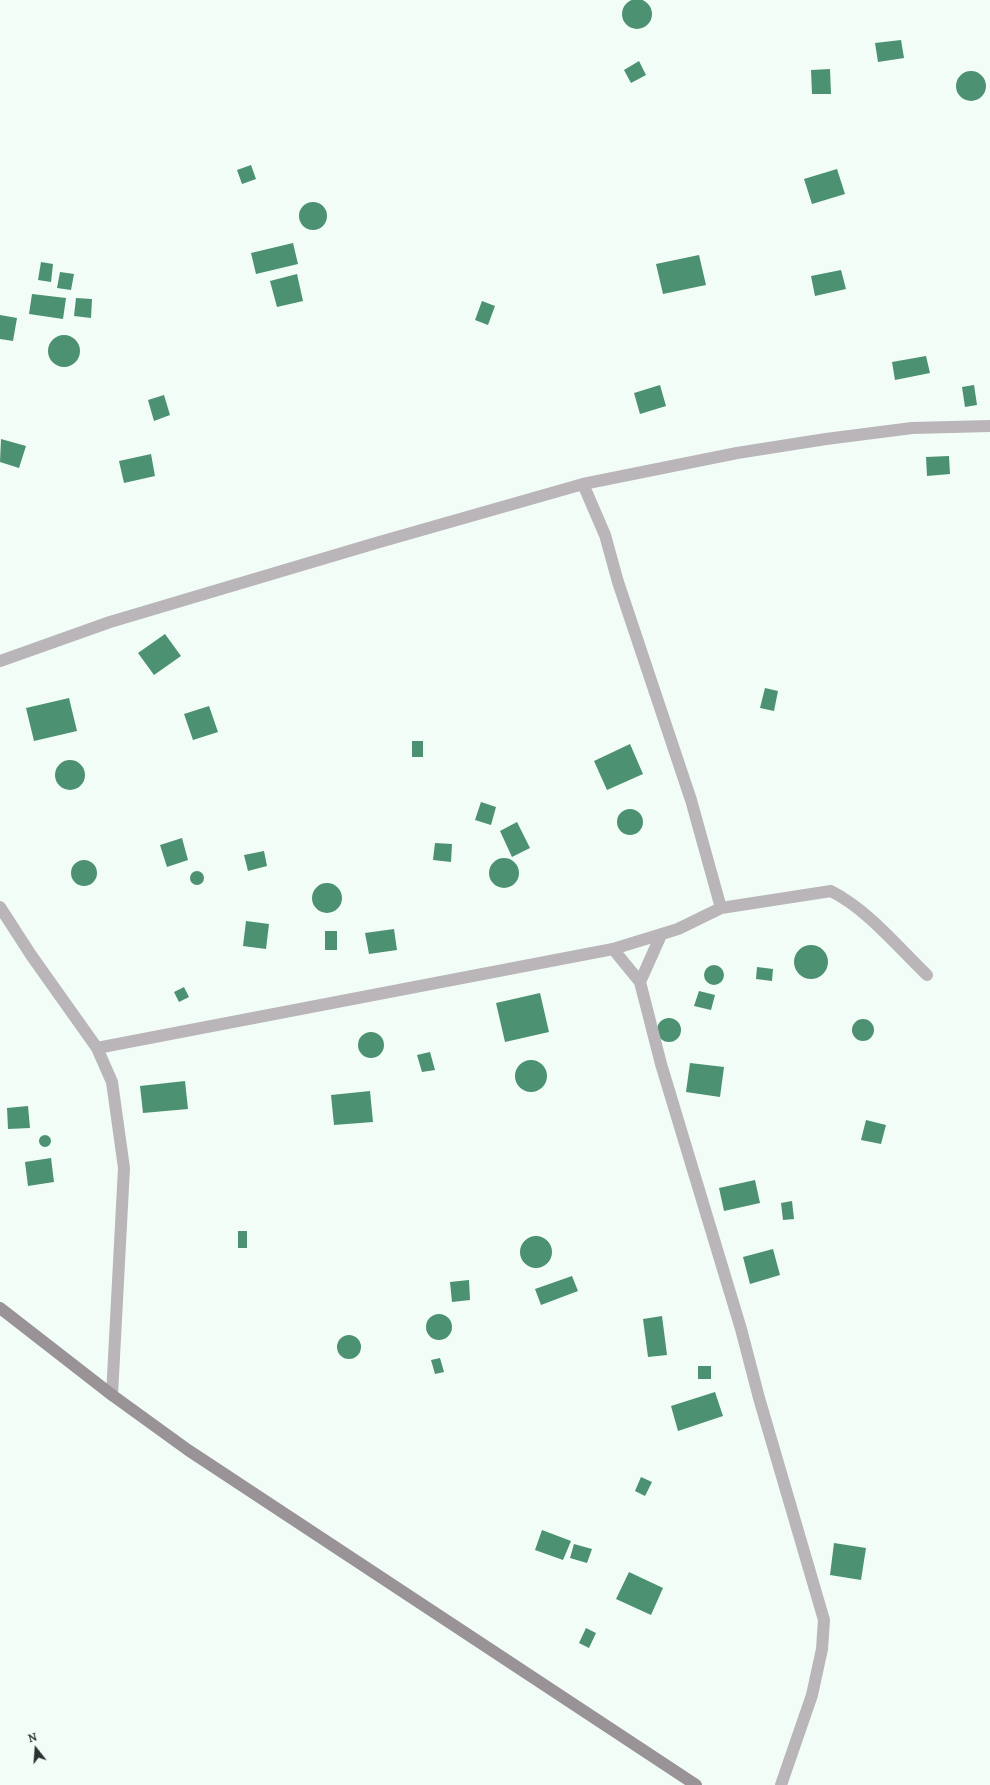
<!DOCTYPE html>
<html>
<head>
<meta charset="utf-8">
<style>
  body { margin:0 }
  #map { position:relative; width:990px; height:1785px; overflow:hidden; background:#f2fdf7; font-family:Lora,serif }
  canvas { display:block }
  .north { position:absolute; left:16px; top:1729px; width:40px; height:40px; -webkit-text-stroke:3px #f2fdf7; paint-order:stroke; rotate:343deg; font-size:11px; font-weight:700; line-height:16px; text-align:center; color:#2c302e }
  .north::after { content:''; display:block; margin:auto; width:14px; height:18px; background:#2c302e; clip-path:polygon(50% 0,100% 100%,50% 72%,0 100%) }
</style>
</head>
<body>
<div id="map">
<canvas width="990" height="1785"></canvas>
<div class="north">N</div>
</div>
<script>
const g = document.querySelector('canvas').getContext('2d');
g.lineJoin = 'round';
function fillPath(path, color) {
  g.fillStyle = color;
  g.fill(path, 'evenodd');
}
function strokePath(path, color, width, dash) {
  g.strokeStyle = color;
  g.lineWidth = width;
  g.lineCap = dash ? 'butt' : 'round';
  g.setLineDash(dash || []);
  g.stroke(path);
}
const building = new Path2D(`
  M622 14a15 15 0 1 1 30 0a15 15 0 1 1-30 0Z
  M901 40 904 58 878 62 875 43Z
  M639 61 646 75 631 83 624 70Z
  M830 69 831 94H812L811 70Z
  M956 86a15 15 0 1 1 30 0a15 15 0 1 1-30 0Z
  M251 165 256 179 242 184 237 170Z
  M837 169 845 194 812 204 804 179Z
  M299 216a14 14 0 1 1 28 0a14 14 0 1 1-28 0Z
  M293 243 298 264 256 274 251 253Z
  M699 255 706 285 663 294 656 264Z
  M41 262 53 264 51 282 38 280Z
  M841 270 846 289 815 296 811 276Z
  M60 272 74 274 71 290 57 288Z
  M297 274 303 301 277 307 270 281Z
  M32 294 66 298 63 319 29 314Z
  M76 298 92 299 91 318 74 316Z
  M482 301 495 306 488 325 475 320Z
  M0 315 17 318 13 341 0 339Z
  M48 351a16 16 0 1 1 32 0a16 16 0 1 1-32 0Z
  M926 356 930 373 895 380 892 362Z
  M660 385 666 406 640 414 634 393Z
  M974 385 977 405 965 407 962 387Z
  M164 395 170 415 154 421 148 400Z
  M1 439 26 446 19 468 0 462Z
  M151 454 155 476 124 483 119 461Z
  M949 456 950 474 927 476 926 457Z
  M165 634 181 656 154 675 138 653Z
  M765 688 778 691 774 711 760 708Z
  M69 698 77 731 34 741 26 708Z
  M209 706 218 732 193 740 184 714Z
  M412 741H423V757H412Z
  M630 744 643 774 607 790 594 761Z
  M55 775a15 15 0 1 1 30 0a15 15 0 1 1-30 0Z
  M481 802 496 807 491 825 475 820Z
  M617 822a13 13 0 1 1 26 0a13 13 0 1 1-26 0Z
  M517 822 530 848 512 857 500 831Z
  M182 838 188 860 167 867 160 845Z
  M435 843 452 844 451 862 433 860Z
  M264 851 267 866 248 871 244 855Z
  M489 873a15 15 0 1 1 30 0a15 15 0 1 1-30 0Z
  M71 873a13 13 0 1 1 26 0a13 13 0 1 1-26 0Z
  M190 878a7 7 0 1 1 14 0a7 7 0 1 1-14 0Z
  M312 898a15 15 0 1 1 30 0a15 15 0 1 1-30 0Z
  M246 921 269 924 266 949 243 946Z
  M394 929 397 950 369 954 365 933Z
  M325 931H337V950H325Z
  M794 962a17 17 0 1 1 34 0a17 17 0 1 1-34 0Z
  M704 975a10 10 0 1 1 20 0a10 10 0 1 1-20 0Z
  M757 967 773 969 772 981 756 979Z
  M184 987 189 997 179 1002 174 992Z
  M699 991 715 995 711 1010 694 1006Z
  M540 993 549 1032 505 1042 496 1003Z
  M657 1030a12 12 0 1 1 24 0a12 12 0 1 1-24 0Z
  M852 1030a11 11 0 1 1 22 0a11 11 0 1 1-22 0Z
  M358 1045a13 13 0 1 1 26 0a13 13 0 1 1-26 0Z
  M430 1052 435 1070 422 1072 417 1055Z
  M515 1076a16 16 0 1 1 32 0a16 16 0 1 1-32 0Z
  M690 1063 724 1067 720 1097 686 1092Z
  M185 1081 188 1109 143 1113 140 1086Z
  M370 1091 373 1122 334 1125 331 1095Z
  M28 1106 30 1128 8 1129 7 1108Z
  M866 1120 886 1125 881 1144 861 1140Z
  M39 1141a6 6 0 1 1 12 0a6 6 0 1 1-12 0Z
  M51 1158 54 1182 28 1186 25 1162Z
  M755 1180 760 1203 724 1211 719 1188Z
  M792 1201 794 1219 783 1220 781 1203Z
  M238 1231H247V1248H238Z
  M520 1252a16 16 0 1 1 32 0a16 16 0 1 1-32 0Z
  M773 1249 780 1275 750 1284 743 1257Z
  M572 1276 578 1291 541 1305 535 1289Z
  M469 1280 470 1300 452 1302 450 1282Z
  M426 1327a13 13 0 1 1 26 0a13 13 0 1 1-26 0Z
  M662 1316 667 1355 648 1357 643 1319Z
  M337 1347a12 12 0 1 1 24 0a12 12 0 1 1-24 0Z
  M440 1358 444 1372 435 1374 431 1360Z
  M698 1366H711V1379H698Z
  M715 1392 723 1416 678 1431 671 1406Z
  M641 1477 652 1482 645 1496 635 1491Z
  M542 1530 571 1541 563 1560 535 1550Z
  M834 1543 866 1548 861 1580 830 1575Z
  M574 1544 592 1549 587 1563 570 1558Z
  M629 1572 663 1588 651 1615 616 1599Z
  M586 1628 596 1633 589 1648 579 1643Z`);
const street = new Path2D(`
  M583 484 605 535 618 582 691 800 721 908
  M0 661 110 622 376 543 583 484 737 453 826 439 912 428 990 426
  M0 907 31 955 97 1048 112 1082 124 1168 112 1395
  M613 949 640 982 661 1064 741 1329 759 1398 824 1620 822 1649 812 1695 781 1785
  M640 982 661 935
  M97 1048 613 949 678 929 721 908 831 891C868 910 897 946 927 975`);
const secondary = new Path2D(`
  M0 1308 112 1395 188 1450 696 1785`);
fillPath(building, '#4c9171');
strokePath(street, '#b9b5b8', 12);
strokePath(secondary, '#999397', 12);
</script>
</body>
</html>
